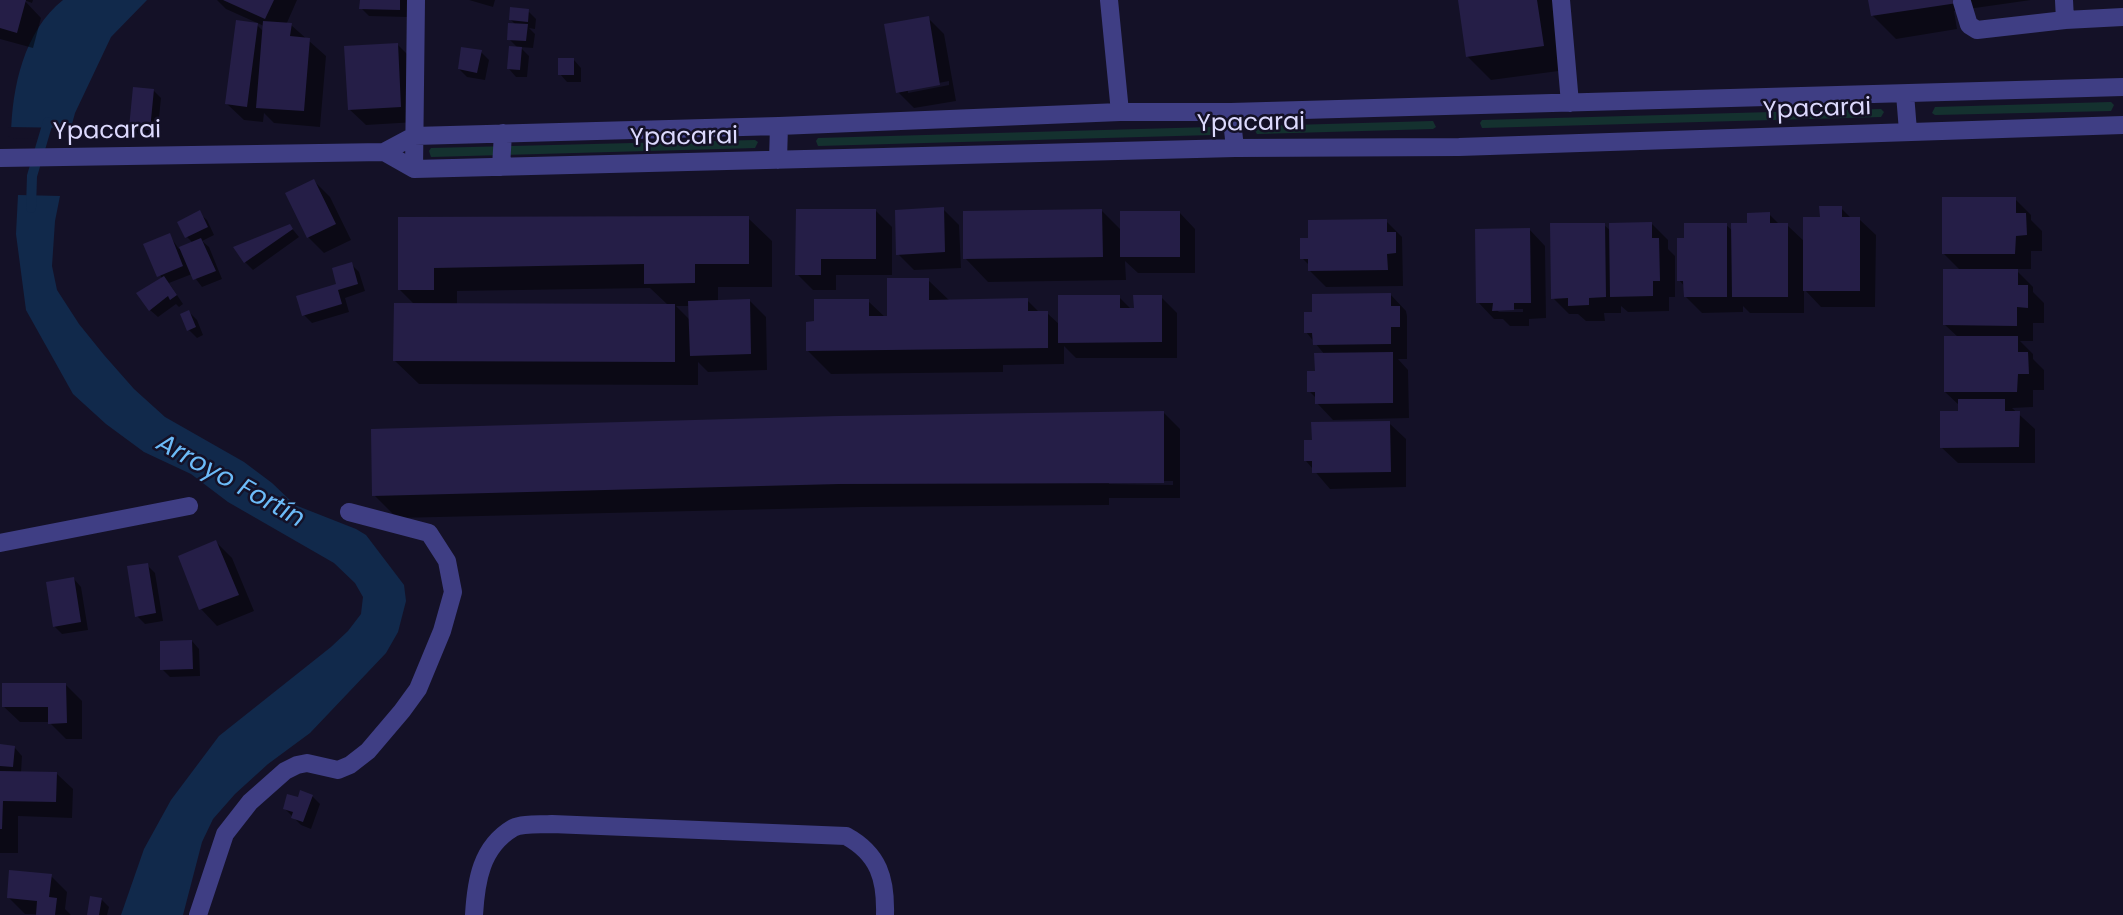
<!DOCTYPE html>
<html>
<head>
<meta charset="utf-8">
<style>
  body { margin:0 }
  canvas { display:block; background:#141127 }
</style>
</head>
<body>
<canvas width="2123" height="915"></canvas>
<script>
const g = document.querySelector('canvas').getContext('2d');
g.lineJoin = 'round';
function fillPath(path, color) {
  g.fillStyle = color;
  g.fill(path, 'evenodd');
}
function strokePath(path, color, width, dash) {
  g.strokeStyle = color;
  g.lineWidth = width;
  g.lineCap = dash ? 'butt' : 'round';
  g.setLineDash(dash || []);
  g.stroke(path);
}
function label(font, color, halo, rows, align = 'center') {
  g.font = font + ' Poppins,sans-serif';
  g.lineWidth = 5;
  g.setLineDash([]);
  g.textBaseline = 'middle';
  g.strokeStyle = halo;
  g.fillStyle = color;
  for (const [text, x, y, turn = 0] of rows) {
    g.save();
    g.translate(x, y);
    g.rotate((+turn || 0) * Math.PI / 180);
    g.textAlign = isNaN(turn) ? turn : align;
    if (halo) g.strokeText(text, 0, 0);
    g.fillText(text, 0, 0);
    g.restore();
  }
}
const green = new Path2D(`
  M2111 102 2114 105 2111 111 1935 115 1932 113 1935 107Z
  M1881 109 1884 112 1881 117 1482 128 1480 123 1482 120Z
  M1433 121 1436 127 1433 129 1257 134 1254 129 1256 126Z
  M1211 127 1214 129 1212 135 818 146 816 141 818 138Z
  M755 140 758 142 755 148 431 157 429 151 431 148Z`);
const water = new Path2D(`
  M63 0H147L111 37 75 113 69 135H11C12 87 24 31 63 0Z
  M18 195 60 196 55 221 52 266 57 290 79 324 104 355 134 389 165 417 244 462 272 483 295 505 356 529 366 535 404 585 406 601 398 632 386 653 310 733 268 764 235 794 213 819 202 842 183 915H121L144 849 171 800 219 736 331 647 348 631 361 614 363 597 355 583 334 563 228 502 191 474 144 452 106 424 73 394 26 310 16 234Z`);
const pier = new Path2D(`
  M8 127 74 128 69 139 11 138 8 136Z`);
const shadow = new Path2D(`
  M0 0H33L32 3 24 0 41 18 33 48 0 39Z
  M217 0H297L286 25H291L326 56 320 127 274 123 264 113 263 122 244 120 227 104 257 25 263 31 264 26 226 9Z
  M361 0H408L407 17 369 16 361 8Z
  M469 0H495L493 7Z
  M1460 0H1557L1566 70 1491 80 1467 56Z
  M1870 0H2031L1954 11 1957 29 1896 39 1873 16Z
  M528 11 536 19 535 29 529 28 535 34 533 48 520 47 529 56 527 77H516L509 69 518 48 509 39 516 25 510 19Z
  M928 18 944 34 956 101 914 108 898 92ZM949 81V85L908 93V89Z
  M398 45 414 61 416 122 366 125 349 109Z
  M481 52 489 60 485 80 467 77 459 69Z
  M574 60 581 68V82H567L560 74Z
  M153 90 161 98 157 137 139 135 131 127Z
  M314 181 330 197 351 240 324 253 308 237Z
  M2015 199 2031 215V220L2042 231V251H2031V269H2015L2033 287V292L2044 303V323H2033V341H2020L2033 354V359L2044 370V390H2033V407L2012 408 2035 429V463H1958L1941 447 1960 413V406L1945 392 1958 337 1945 325 1961 271 1943 253Z
  M1841 208 1852 219H1859L1876 235 1875 307H1821L1804 289V313H1750L1743 306V312L1702 313 1685 296V287L1679 280 1726 225 1733 231 1769 214 1780 225H1787L1805 242 1821 219Z
  M943 209 959 225 961 268 914 270 898 254Z
  M1101 210 1121 230 1179 212 1195 229V273H1138L1125 261 1126 280 988 282 965 258Z
  M876 211 892 227V275H836V290H813L797 274Z
  M199 213 207 220 214 235 202 241 209 247 222 279 202 287 192 274 169 283 183 304 179 307 176 304 158 317 150 310 162 279 146 245 169 235 179 249 193 243 187 237Z
  M748 218 772 241V287H718V302L750 301 766 317 767 370 708 372 698 362V385L419 384 395 361 415 305 400 290 399 219ZM650 288 668 305H457V291ZM676 306H690L691 321Z
  M1386 221 1402 237 1403 286 1326 287 1310 271V266L1302 258Z
  M1652 224 1668 240V249L1675 256V297H1669V311L1628 312 1621 306V313H1604L1605 321H1586L1578 314H1569L1553 298 1604 225 1611 231Z
  M290 226 299 237 253 270 245 262Z
  M1529 229 1545 246 1546 318 1529 319V326H1510L1503 319H1494L1478 302ZM1496 309H1523V312H1499Z
  M351 264 359 272 365 291 345 298 349 312 312 323 304 315 339 285Z
  M928 280 950 301 1027 300 1040 313H1047L1060 325 1119 297 1132 310H1136L1161 297 1177 313V358H1076L1064 346V364L1003 365V372L831 374 808 351 816 323 868 301 886 318Z
  M1390 294 1406 311 1407 316V359H1398L1408 370 1409 418 1333 420 1317 403V399L1309 391 1325 355 1306 332 1314 313Z
  M189 312 197 320 203 335 197 338 189 330 182 315Z
  M1164 413 1180 429V498H1109V505L863 507 397 518 374 495ZM1109 481H1173V485L1109 484Z
  M1389 423 1406 439V487L1330 489 1306 461Z
  M216 542 232 558 254 611 217 626 201 609 180 557Z
  M147 565 155 573 163 621 145 624 137 616Z
  M74 579 81 587 88 630 62 634 54 626Z
  M192 641 199 649 200 676 170 677 162 669Z
  M66 685 82 701V739H66L49 722H20L3 706Z
  M0 746 15 748 22 756 21 773H56L73 789 72 818 18 816V853H0Z
  M312 796 320 804 311 829 301 825 285 809 299 799Z
  M51 876 67 892 65 909 71 915 25 914 9 898Z
  M101 899 109 907 107 915H89Z`);
const stream = new Path2D(`
  M31 208 32 176 48 122`);
const building = new Path2D(`
  M0 0H26L17 33 0 28Z
  M223 0H274L265 19Z
  M360 0H400V10L359 9Z
  M1458 0H1537L1544 46 1466 57Z
  M1868 0H1964V2L1871 16Z
  M510 7 529 9 528 22 509 20Z
  M929 16 940 85 896 93 884 24Z
  M236 20 258 23 247 107 225 104Z
  M263 21 292 23 290 36 310 38 304 111 256 108Z
  M508 23 528 24 526 41 507 40Z
  M398 43 401 107 348 110 344 46Z
  M509 46 522 47 520 70 507 69Z
  M461 47 482 50 477 73 458 69Z
  M558 58H574V75H558Z
  M133 87 154 89 150 130 129 128Z
  M314 179 336 224 307 238 285 193Z
  M1942 197H2016V213H2026L2027 235 2016 236 2015 254H1942Z
  M1819 206H1842V217H1860V291H1803V217H1820Z
  M944 207 945 252 896 255 895 210Z
  M796 209H876V259H821V275H795Z
  M1102 209 1103 257 963 259V211Z
  M200 210 208 227 185 238 177 222Z
  M1120 211H1180V257H1120Z
  M1770 212V223H1788V297H1732L1731 223H1747V213Z
  M749 216V264H695V283L644 284V264L434 268V290H398V217Z
  M1387 219V232H1396V253L1387 254 1388 270 1308 271V259H1300V238H1308V220Z
  M1652 222V238H1659L1660 281H1653V296L1610 297 1609 223Z
  M1550 223H1605L1606 297 1589 298V305L1568 306V298L1551 299Z
  M1684 223H1727V297H1684L1683 281H1677V238H1684Z
  M290 224 293 229 244 263 233 247Z
  M1530 228 1531 303H1514V310L1492 311 1493 303H1476L1475 229Z
  M170 233 183 266 157 277 143 244Z
  M201 238 216 271 193 280 179 247Z
  M352 262 358 284 338 290 342 304 302 316 296 296 336 284 332 268Z
  M1943 269H2018V285H2028V308L2017 307V326L1943 325Z
  M164 276 177 295 170 300 168 296 149 311 136 293Z
  M887 278H929V300L1028 298V311H1048V348L806 351V322L814 321V299H869V316H887Z
  M1391 293V306H1400V327H1391V344L1313 345 1312 333H1304V312H1312V294Z
  M1058 295H1120V308H1134L1133 295H1162V342L1058 343Z
  M750 299 751 354 690 356 688 301Z
  M394 303 675 304V362L393 361Z
  M189 310 196 327 187 331 180 314Z
  M1944 336H2018V352H2028L2029 374H2018L2017 392H1944Z
  M1393 352V403L1315 404V392H1307V371H1315L1314 353Z
  M1958 399H2005V411H2020L2019 447 1940 448V411H1958Z
  M1164 411V483L839 484 372 496 371 429 838 416Z
  M1390 421 1391 472 1312 473V461H1304V440H1312L1311 422Z
  M216 540 239 595 199 610 178 556Z
  M148 563 156 613 135 617 127 566Z
  M74 577 81 622 53 627 46 582Z
  M192 640 193 669 160 670V641Z
  M2 683H66L67 723 48 724V707H2Z
  M0 744 15 746 13 767 0 766Z
  M0 771 57 772 56 802 3 801 2 829H0Z
  M300 790 313 795 303 822 291 818 293 812 283 809 287 794 298 797Z
  M9 870 52 874 49 897 57 898 55 915H36L37 901 7 898Z
  M90 896 102 898 99 915H87Z`);
const minor = new Path2D(`
  M1109 0 1120 112
  M1561 0 1570 103
  M2064 0 2065 20 2123 17
  M1962 2 1969 25 1977 30 2065 20
  M1905 94 1908 131
  M1231 112 1235 148
  M384 152 414 169 1235 148 1459 147 2123 125
  M0 158 384 152 414 136 779 126 1120 112H1231L2123 87
  M778 160 779 126
  M501 167 503 133
  M414 169 416 0
  M0 543 189 506
  M198 915 225 834 250 802 285 771 297 765 307 763 338 770 350 765 368 751 402 711 418 689 442 631 453 592 447 561 429 533 349 512
  M474 915C476 881 481 847 513 828 523 823 541 825 552 824L846 836C879 854 886 879 885 915`);
const streetNames = [
  ["Ypacarai",1817,110,-2],
  ["Ypacarai",1251,124,-1],
  ["Ypacarai",107,132,-1],
  ["Ypacarai",684,138,-1]
];
const waterNames = [
  ["Arroyo Fortín",230,482,29]
];
fillPath(green, '#14312f');
fillPath(water, '#11294b');
fillPath(pier, '#141127');
fillPath(shadow, '#0007');
strokePath(stream, '#11294b', 10);
fillPath(building, '#251e47');
strokePath(minor, '#3f3e84', 18);
label('24px', '#dcd9fd', '#141127', streetNames);
label('italic 26px', '#6cbbf8', '#141127', waterNames);
</script>
</body>
</html>
